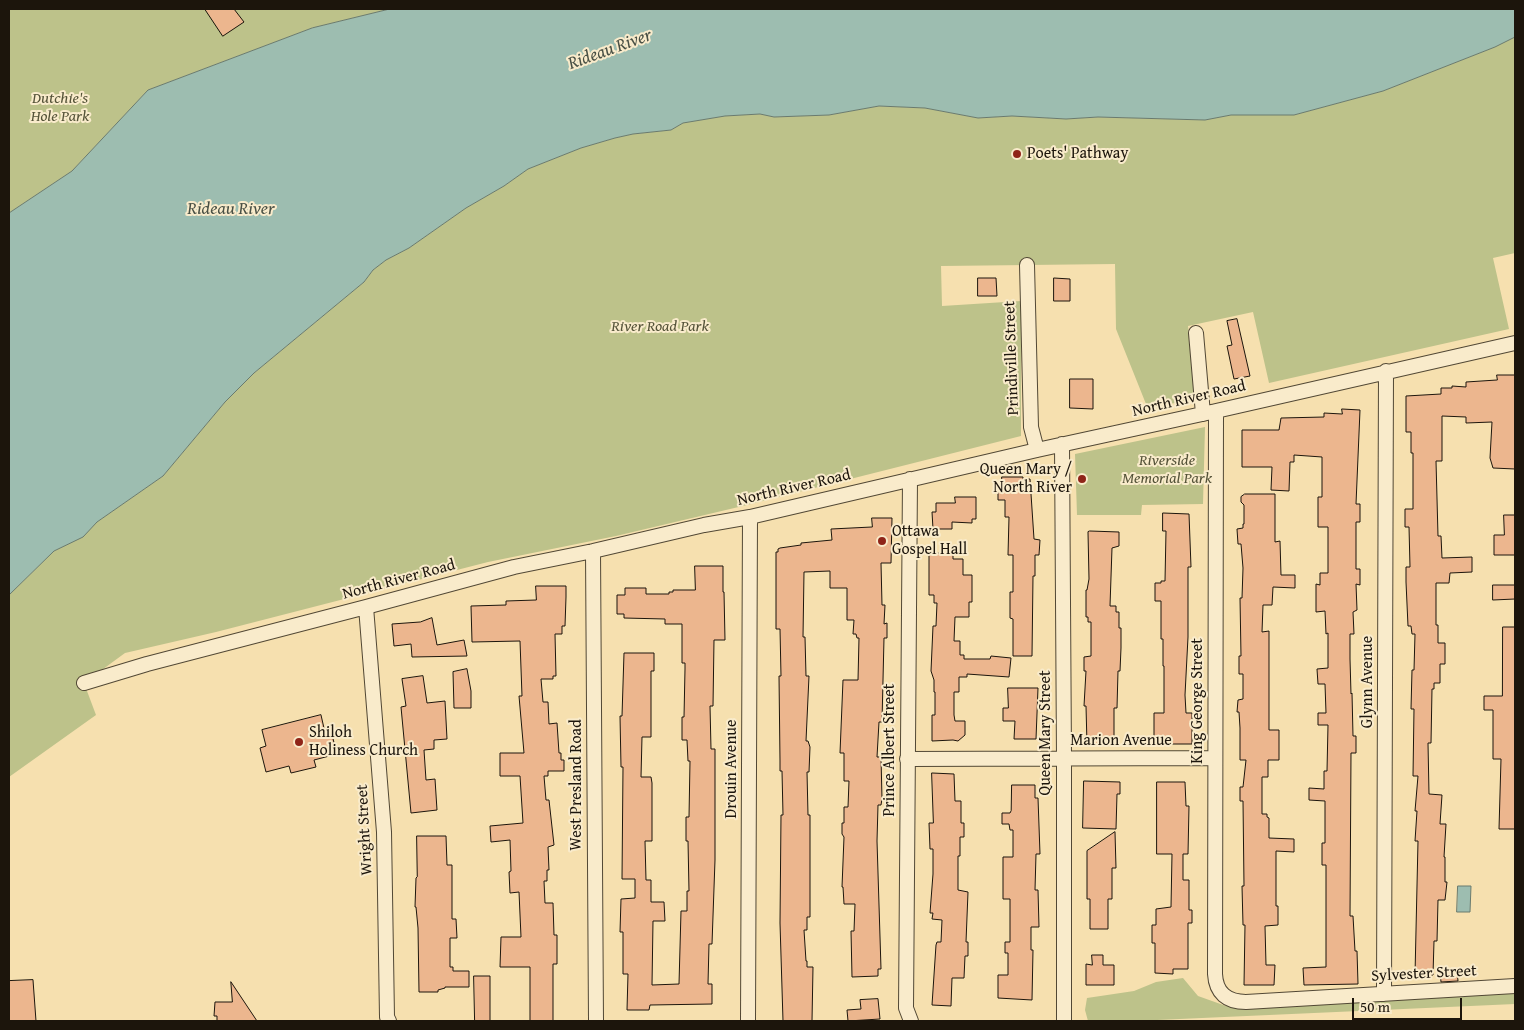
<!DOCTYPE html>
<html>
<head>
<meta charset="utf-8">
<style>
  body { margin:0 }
  #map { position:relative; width:1524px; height:1030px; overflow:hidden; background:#f6e0af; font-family:"Gentium Book Plus",serif }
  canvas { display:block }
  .frame { position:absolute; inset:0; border:10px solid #1c150c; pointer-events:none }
  .scale { position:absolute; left:1352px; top:998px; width:110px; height:22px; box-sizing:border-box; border:2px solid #1c150c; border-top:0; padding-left:6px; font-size:15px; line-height:18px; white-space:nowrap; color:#1c150c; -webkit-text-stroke:4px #f9ebcb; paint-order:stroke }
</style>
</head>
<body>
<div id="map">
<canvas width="1524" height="1030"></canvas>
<div class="frame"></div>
<div class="scale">50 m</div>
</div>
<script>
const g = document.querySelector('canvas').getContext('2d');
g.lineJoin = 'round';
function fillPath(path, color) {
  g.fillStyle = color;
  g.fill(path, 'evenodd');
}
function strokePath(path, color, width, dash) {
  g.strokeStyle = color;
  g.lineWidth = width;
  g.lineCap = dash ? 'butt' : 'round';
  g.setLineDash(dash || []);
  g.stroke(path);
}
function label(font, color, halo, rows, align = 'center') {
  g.font = font + ' "Gentium Book Plus",serif';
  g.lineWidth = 4;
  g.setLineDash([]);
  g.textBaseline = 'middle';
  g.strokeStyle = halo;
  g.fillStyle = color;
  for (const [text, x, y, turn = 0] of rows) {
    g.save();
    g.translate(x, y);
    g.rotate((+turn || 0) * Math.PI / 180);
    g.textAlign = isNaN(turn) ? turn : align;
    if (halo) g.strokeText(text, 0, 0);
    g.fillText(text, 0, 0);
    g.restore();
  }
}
const green = new Path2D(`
  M9 9H390L312 28 148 90 72 171 9 213Z
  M1515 37V253L1493 258 1509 329 1269 383 1253 312 1188 326 1197 398 1148 409 1116 329 1115 264 941 266 942 306 1021 301V436L747 505 616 536 488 562 216 632 125 653 84 683 96 715 9 777V595L54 551 82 537 97 522 163 476 225 402 254 373 364 282 373 270 386 260 409 248 466 208 504 186 528 169 581 148 615 138 633 134 671 130 683 123 725 116 760 114 774 117 829 115 879 106 925 108 978 118 1012 116 1066 119 1098 117 1205 120 1231 115H1294L1383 91 1495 47Z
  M1205 427 1203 504 1142 505 1141 515H1077L1075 454Z
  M1183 978 1198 996 1226 1006 1515 991V1004L1135 1021H1088L1085 1010 1087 998 1134 991 1156 982Z`);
const water = new Path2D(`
  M390 9H1515V37L1495 47 1383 91 1294 115H1231L1205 120 1098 117 1066 119 1012 116 978 118 925 108 879 106 829 115 774 117 760 114 725 116 683 123 671 130 633 134 615 138 581 148 528 169 504 186 466 208 409 248 386 260 373 270 364 282 254 373 225 402 163 476 97 522 83 537 54 551 9 595V213L72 171 148 90 312 28Z
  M1458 886H1471L1470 912H1457Z`);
const building = new Path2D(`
  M205 9H234L244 22 223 36Z
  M978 278H996L997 296H978Z
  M1054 278 1070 279V301H1054Z
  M1237 319 1250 376 1234 379 1227 346 1232 345 1227 321Z
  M1497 375H1515V469L1493 468 1490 458 1492 422 1466 423V417L1442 416V461H1436L1438 536H1441L1442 558 1472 557V572L1450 573 1449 583H1436V625H1438V643H1445V664H1440V683H1434V689H1432L1431 743H1428L1429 794 1442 795 1440 824H1446L1444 857H1445V882H1447L1445 900H1438L1437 941H1434L1433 975H1415L1418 841H1415L1417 811H1415L1418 776H1413L1414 709H1411L1412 670H1414L1415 634H1412L1411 626H1408L1406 582V567H1410L1409 527H1405V509H1413V453H1411V432H1406V396L1441 394V388H1452V386L1466 387V382L1497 380Z
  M1070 379H1093V409L1070 408Z
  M1342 409 1360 410 1356 504H1360V522H1356V569H1360V585L1356 584 1357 610 1353 612 1354 634H1350V659L1351 694 1352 693 1353 736H1356V753H1351L1350 916H1353L1355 951H1357L1358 984 1304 985 1303 968 1326 967V865H1322V843H1325V801L1309 800V788L1324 789V771H1327L1328 725H1318V713H1326L1325 684H1318L1317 669 1328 668V633L1326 634 1325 611 1316 612V584L1320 585V573H1328V527H1318V497H1322V457L1294 455V462H1290L1289 491 1271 490 1272 467H1242V430H1279L1281 418 1324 417V413L1342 414Z
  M1002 477H1023V479H1030L1034 539 1040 540 1039 555H1035V576H1033L1032 656H1013V619L1010 618V592H1013V555H1008L1009 517H1005V500H998V491L1002 488Z
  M1245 494H1275V542L1280 541 1281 575H1295V588L1273 587 1272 605H1263L1262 632 1269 631V730H1279V760H1268V777H1262V814H1267V817L1269 818V838L1294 839V852L1276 851V906H1278V925L1265 926 1266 965H1275L1274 985H1244L1245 925H1243L1242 886H1244L1243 801H1240V787H1243L1246 760H1240V728L1239 712H1237L1238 700 1243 699V674H1239V656H1241L1240 598H1242L1243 568 1241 544H1238L1237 529 1243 528V524H1244V505L1241 502V497Z
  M955 497H976V519H972V523L952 522V529H933L932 512H936V503H955Z
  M1163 513 1189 514 1191 567H1188V637L1185 695 1186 713H1192V744H1154V713H1164V666H1163V639H1161V601H1155V583H1161V581H1165L1166 531H1163Z
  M1504 515H1515V555H1494V535H1504Z
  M872 518H892L891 563H881L882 605H885L884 624 887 623V638H884L882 722H879L877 757H881L882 799 881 805H878L877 841 881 969H878V976L852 977 851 931H854L855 904H844L843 887H842L844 837 842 834V823H844V807H848L849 781H844V753H840L843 680H858L859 638H857L856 634H853L854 620H847V588H830V571L804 572 803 637H805L806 676H809L806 741H808L810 747 809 772H807L808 815H810V917H807V930H804L806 961H807V967H813L812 1021H783L780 923 781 815H783L782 771H780V761L779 676H781L780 629H776V552H778V549L780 548 801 545V543L832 540 831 529 872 527Z
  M1090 531 1119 532V546L1112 548 1110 606H1116V612H1119V628H1121V648L1120 671H1118L1117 708H1114V744H1111V745H1087L1086 706H1084L1086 671H1084V657L1091 656V622H1088V617H1086V590H1087L1089 579 1088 532Z
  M953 553V559H963V575H972V602H969V617H955L954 641H960V655H964V659H990L991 656 1011 658 1009 677 967 674V677H959V692H954V715L955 721H965V735L958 741 953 740 932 741V715H935V692H934V680L931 671 933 626H936L937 603H934V595H929V554Z
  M695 566H723V592H724L725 640H714L713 706H710L711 749H715V860L712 944H709L708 984H712V1004L650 1005 649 1010H627L628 974H623V932H620L621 899 635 898V879H622L623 767H621L620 716H622L624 653H654V671H651V737H642L641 777H651L652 783V841H645L646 880H651V902H664L665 921H653L652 985 679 984 681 911H687V891H689L688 841H686V817H689L690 761H688L687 740H682V717H684L685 669V663H682V624H665V619L624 618V614H617V595H625V588H646V594H669V592H673V590H695Z
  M1493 585H1515V599L1493 600Z
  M536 586H566V597L565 626H562V634H555L556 676H553V679H541L543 702H548L549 724 557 723 559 753H561V760H564V771H548V776H544L546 800H549L554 845 548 847 549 870H547V881H544L545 903H553L554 935H557V964H553V1021H530V967H500L501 937H521L519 892 510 893 509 872 511 871 510 840 491 842 490 826 523 823 520 776H500V753H524L519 696H522L520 641 472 642 471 606 506 605V601L536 600Z
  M432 618 437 645 464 640 467 656 412 657 411 644 394 646 392 624 420 622Z
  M1503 627H1515V829H1499L1501 759H1493V710H1484V696H1502Z
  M467 669 471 691V708H454L453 672Z
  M423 676 427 703 445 701 447 739 434 740V749L424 750 426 780 435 779 437 810 411 813 401 707 406 706 402 679Z
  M1008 688H1038L1036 739H1014L1015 721H1003V708H1008Z
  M321 715 326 737 332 735 337 754 314 760 316 767 291 773 289 766 266 772 260 748 266 746 262 730Z
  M932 773 954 774 955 801H961V823H964V837H960V856H958V890L968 892 966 942H968V956H965L964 978H952L951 1006 932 1005 936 945 937 942H941L942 920 932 919 933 913H930L933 874V849H930L929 823H933Z
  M1084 781 1120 782V794H1117L1116 829 1083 828Z
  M1157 782H1185L1186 806H1189L1188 854H1183V880H1189V910H1192V923H1188V969H1173V974L1155 973V943H1152V925H1156V909L1171 907 1172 854H1157Z
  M1012 785H1035V798H1038L1040 854H1036L1035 890H1038L1039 927H1031V950H1033L1032 1000 998 998V975H1008V953H1005V942H1010V899H1003V857H1013V830H1010L1009 824H1002V813H1010L1011 811Z
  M1115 832 1116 868H1112V899H1108V929H1090V899H1087V851Z
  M417 836H446L447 865H452V919H456L457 938H450V967H453V971H469V987H445V988L438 990V992H419L418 928 416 907H415L416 878 417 877Z
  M1092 955H1103V965H1114V985H1086V964L1092 965Z
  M1457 970 1458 981 1441 982 1440 971Z
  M474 976H490V1021H475Z
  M33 980 36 1021H9V981Z
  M231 982 257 1021H217V1016H214L215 1002H232Z
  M878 999 880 1019 848 1021 847 1010 861 1009 860 1000Z`);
const minor = new Path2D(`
  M1027 265 1031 427 1037 450
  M1196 333 1203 414
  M1216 411 1215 974C1216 993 1227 1002 1246 1002L1515 986
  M1062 444 1064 758V1021
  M910 479 906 1008 911 1021
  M593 551 596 1021
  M366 607 384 832 387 1017 389 1021
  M84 683 147 664 366 607 514 567 593 551 704 525 750 517 1037 450 1216 411 1515 343
  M907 759 1215 758
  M1384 994 1386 371
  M748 1021 750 517`);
const markers = [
  [1017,154,5,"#8f2418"],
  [1082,479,5,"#8f2418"],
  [882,541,5,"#8f2418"],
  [299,742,5,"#8f2418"]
];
const parkNames = [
  ["Dutchie's",60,99],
  ["Hole Park",60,117],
  ["River Road Park",660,327],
  ["Riverside",1167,461],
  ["Memorial Park",1167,479]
];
const poiNames = [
  ["Poets' Pathway",1027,154],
  ["Queen Mary /",1072,470,"right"],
  ["North River",1072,488,"right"],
  ["Ottawa",892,532],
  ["Gospel Hall",892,550],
  ["Shiloh",309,733],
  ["Holiness Church",309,751]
];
const streetNames = [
  ["Prindiville Street",1012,358,-92],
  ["North River Road",1189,399,-13],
  ["North River Road",794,488,-13],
  ["North River Road",399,580,-15],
  ["Glynn Avenue",1368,682,-90],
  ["King George Street",1198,701,-90],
  ["Queen Mary Street",1046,733,-90],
  ["Marion Avenue",1121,741],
  ["Prince Albert Street",890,750,-90],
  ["Drouin Avenue",732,769,-90],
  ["West Presland Road",577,785,-90],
  ["Wright Street",365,830,-93],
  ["Sylvester Street",1424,974,-3]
];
const waterNames = [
  ["Rideau River",610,50,-20],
  ["Rideau River",231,209]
];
fillPath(green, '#bdc28a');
fillPath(water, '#9dbdb0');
strokePath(water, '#697a6e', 1);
fillPath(building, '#ecb68e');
strokePath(building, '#1c150c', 1);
strokePath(minor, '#524835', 16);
strokePath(minor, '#f9ebcb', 14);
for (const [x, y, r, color] of markers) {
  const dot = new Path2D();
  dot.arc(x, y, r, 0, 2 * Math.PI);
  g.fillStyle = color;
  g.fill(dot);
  strokePath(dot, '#f9ebcb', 2);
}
label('italic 16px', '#545238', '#f9ebcb', parkNames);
label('16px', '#1c150c', '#f9ebcb', poiNames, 'left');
label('16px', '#1c150c', '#f9ebcb', streetNames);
label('italic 18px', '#495045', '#f9ebcb', waterNames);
</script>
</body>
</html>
